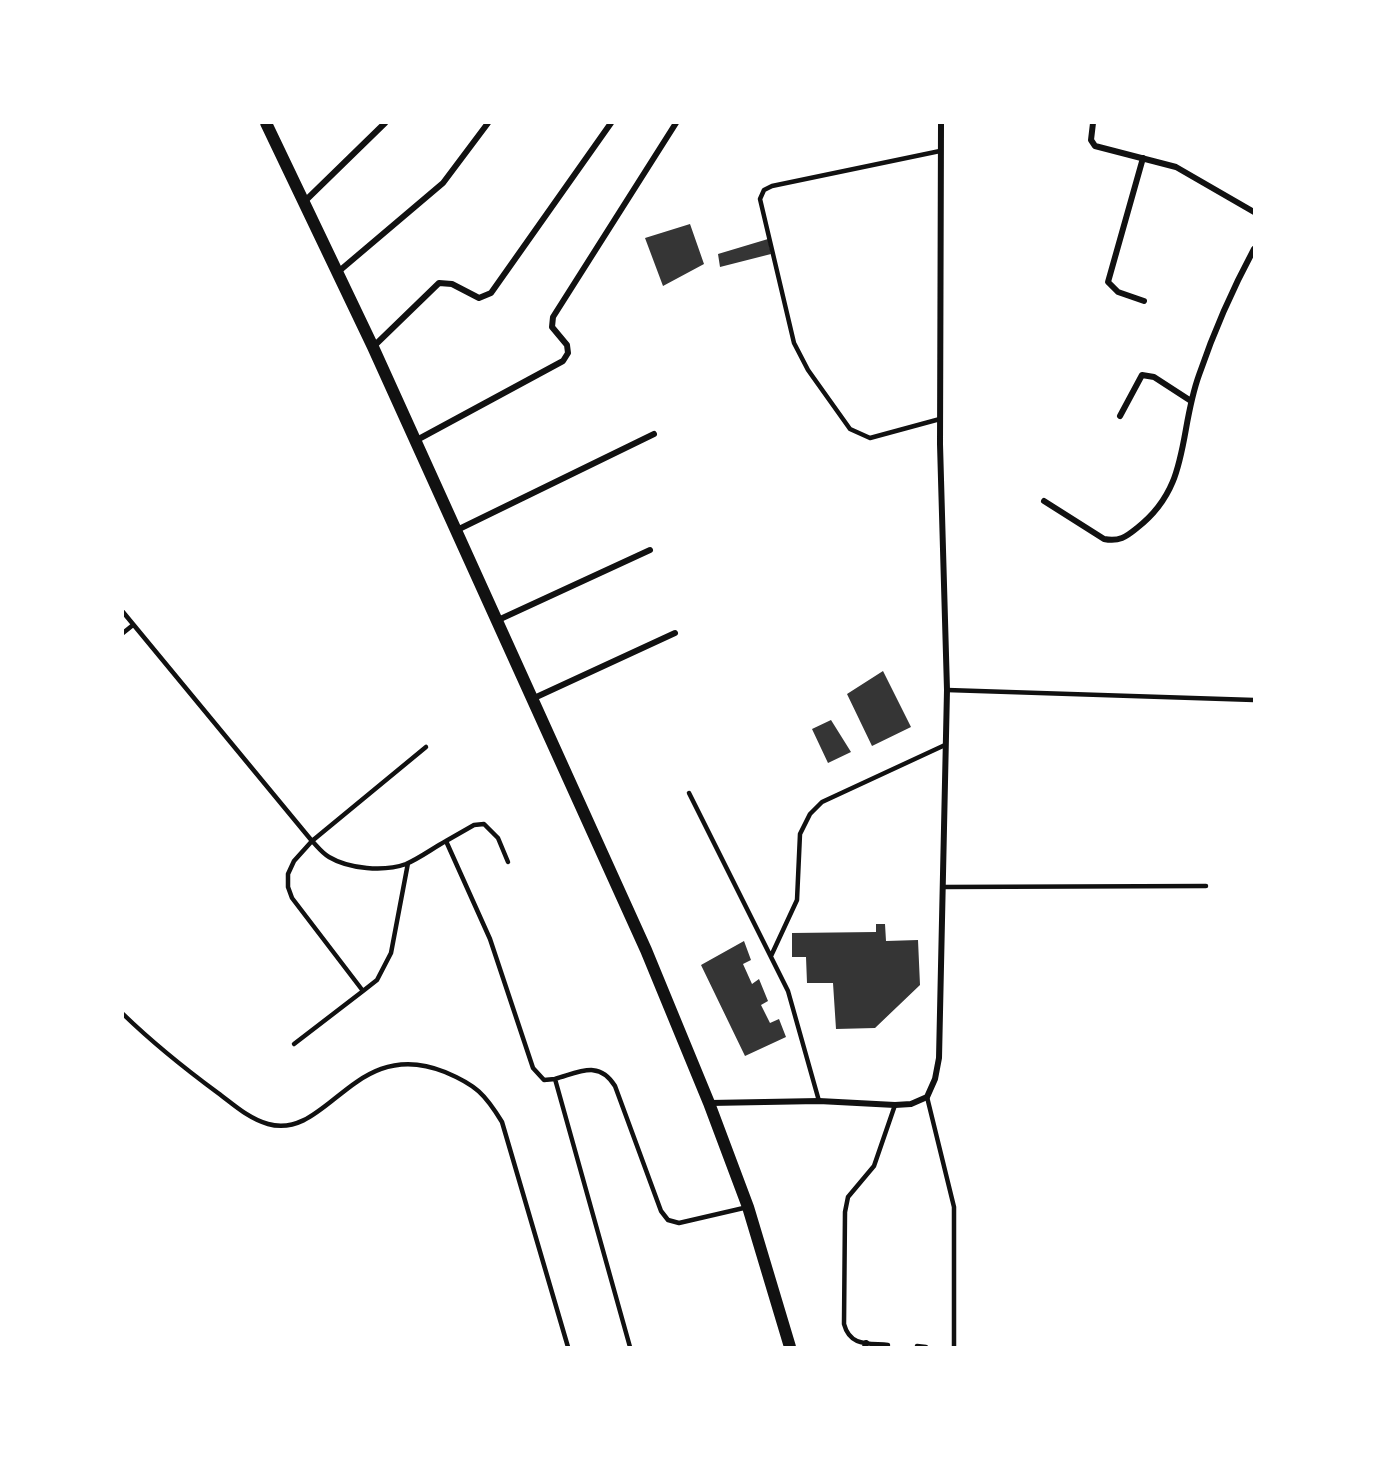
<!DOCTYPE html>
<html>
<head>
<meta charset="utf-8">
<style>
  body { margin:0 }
  #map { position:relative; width:1377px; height:1470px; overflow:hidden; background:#fff; font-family:"Alegreya Sans",sans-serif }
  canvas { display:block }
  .frame { position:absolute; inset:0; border:124px solid #fff; pointer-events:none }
</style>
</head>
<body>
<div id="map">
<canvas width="1377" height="1470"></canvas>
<div class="frame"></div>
</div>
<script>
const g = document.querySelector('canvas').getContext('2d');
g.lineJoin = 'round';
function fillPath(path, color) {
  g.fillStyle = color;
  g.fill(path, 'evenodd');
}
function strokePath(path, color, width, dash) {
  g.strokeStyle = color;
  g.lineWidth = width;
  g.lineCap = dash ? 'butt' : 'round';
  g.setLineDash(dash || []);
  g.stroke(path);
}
const building = new Path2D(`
  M690 224 704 264 663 286 645 238Z
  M768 239 771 254 720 267 718 254Z
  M883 671 911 727 872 746 847 694Z
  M831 720 851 752 828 763 812 729Z
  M876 924H885L886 941 918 940 920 985 875 1028 836 1029 833 983H807L806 957H792V933L876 932Z
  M744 941 751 960 743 964 752 984 759 979 768 1001 761 1005 770 1023 779 1019 786 1037 745 1056 701 965Z`);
const service = new Path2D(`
  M940 419 870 438 850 429 808 370 794 343 760 199 764 190 772 186 940 151
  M123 612 312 841C317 846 322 853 329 857 349 869 384 872 406 864 420 858 433 848 446 841L490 939 533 1068 544 1080 555 1079 630 1347
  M123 633 133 625
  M947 690 1254 700
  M689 793 788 991 819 1101
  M446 841 474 825 484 824 498 838 508 862
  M943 887 1206 886
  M771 956 797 900 800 834 810 814 822 802 945 745
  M363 991 377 980 391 953 408 863
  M123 1014C153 1043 184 1068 218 1093 233 1104 249 1119 268 1124 328 1141 354 1035 445 1072 476 1085 485 1094 502 1122L568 1347
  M294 1044 363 991 292 898 288 887V874L294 861 312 841 426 747
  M555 1079C580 1072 599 1060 615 1086L661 1211 668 1220 679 1223 748 1207
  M927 1097 954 1207V1347
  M888 1345C869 1343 850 1347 844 1324L845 1212 848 1197 874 1166 895 1105
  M917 1346 926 1347`);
const minor = new Path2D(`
  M1093 123 1091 140 1095 146 1176 167 1254 212
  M1143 158 1108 282 1118 292 1144 301
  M304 202 385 123
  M338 272 443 183 488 123
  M373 347 439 283 452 284 479 298 491 293 611 123
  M1120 416 1142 375 1154 377 1191 401
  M415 441 563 361 568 353 567 345 552 327 553 317 676 123
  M1044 501 1104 539C1119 542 1126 537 1137 528 1191 486 1178 433 1199 375 1214 331 1232 290 1254 249
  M455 531 654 434
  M496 621 650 550
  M532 699 675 633
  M710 1103 819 1101 895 1105 911 1104 927 1097 935 1079 939 1058 947 690 940 444 941 123
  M865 1347 866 1343`);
const secondary = new Path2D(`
  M266 123 373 347 646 950 709 1103 748 1207 790 1347`);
fillPath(building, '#353535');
strokePath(service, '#111', 4.5);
strokePath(minor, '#111', 6);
strokePath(secondary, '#111', 12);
</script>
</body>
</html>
